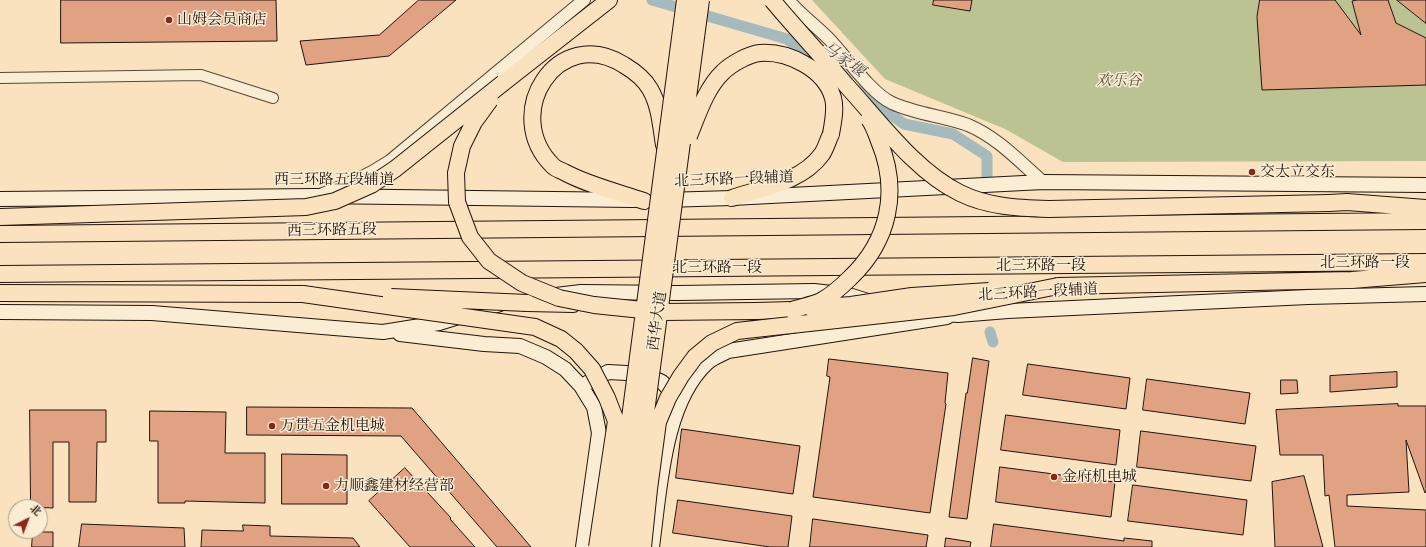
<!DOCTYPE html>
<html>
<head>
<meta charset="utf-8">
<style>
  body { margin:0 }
  #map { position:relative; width:1426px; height:547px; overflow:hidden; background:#f9e2bd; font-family:"Libre Bodoni","Noto Serif SC",serif }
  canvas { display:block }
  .north { position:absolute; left:8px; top:499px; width:40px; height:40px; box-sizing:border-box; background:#fbecd4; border:1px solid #a59684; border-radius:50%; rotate:42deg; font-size:11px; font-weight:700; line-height:16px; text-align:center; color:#23140c }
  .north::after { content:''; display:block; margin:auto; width:14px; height:18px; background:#8f2418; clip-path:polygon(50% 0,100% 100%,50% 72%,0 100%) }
</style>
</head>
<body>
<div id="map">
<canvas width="1426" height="547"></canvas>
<div class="north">北</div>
</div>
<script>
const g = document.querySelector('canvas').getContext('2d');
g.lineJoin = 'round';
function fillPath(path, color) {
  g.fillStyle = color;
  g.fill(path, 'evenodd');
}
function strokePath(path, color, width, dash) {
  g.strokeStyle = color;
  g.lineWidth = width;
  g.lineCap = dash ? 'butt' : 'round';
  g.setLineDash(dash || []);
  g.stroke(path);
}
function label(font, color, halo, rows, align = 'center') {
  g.font = font + ' "Libre Bodoni","Noto Serif SC",serif';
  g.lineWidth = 3;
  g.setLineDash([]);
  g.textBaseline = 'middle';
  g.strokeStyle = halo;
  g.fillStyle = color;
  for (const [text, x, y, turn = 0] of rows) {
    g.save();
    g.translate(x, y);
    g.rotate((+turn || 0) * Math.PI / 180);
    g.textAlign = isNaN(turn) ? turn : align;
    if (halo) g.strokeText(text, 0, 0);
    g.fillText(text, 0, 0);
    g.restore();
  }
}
const green = new Path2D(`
  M812 0H1426V161L1063 162 1005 129 885 79Z`);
const canal = new Path2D(`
  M652 0 787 39 822 65
  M857 90 904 124 953 134 987 156V177
  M990 332 993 342`);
const building = new Path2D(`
  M61 0H276L277 41 61 43Z
  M419 0H456L389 56 306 65 300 41 379 35Z
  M934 0H972L970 11 933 5Z
  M1260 0H1335L1361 35 1352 1 1357 0H1388L1396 23 1426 38V85L1262 90 1257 17Z
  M1397 0H1426V23Z
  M973 358 989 361 967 519 949 517 966 393H967Z
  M829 359 948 373 945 403 946 404 930 513 813 497 830 377 827 376Z
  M1028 364 1130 378 1126 409 1023 395Z
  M1397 372V387L1330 392V376Z
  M1147 379 1250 393 1245 424 1143 410Z
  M1281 380H1297L1298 393 1281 394Z
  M1398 404V406H1426V492L1425 493 1406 440 1409 492 1347 495V506L1426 510V547H1335L1329 495 1325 496 1323 455H1280L1276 410Z
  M247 407 412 408 531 547H497L401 436 247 435Z
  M30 410H106V442H97L96 502H69V442H53V508L31 507Z
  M150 411 226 412 225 453H265V503L185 501V503H158V441H150Z
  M1006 415 1120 430 1116 465 1001 450Z
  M682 429 800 446 793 494 676 478Z
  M1141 431 1256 446 1251 481 1137 467Z
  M282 454 347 455V504H282Z
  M1000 467 1115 482 1111 517 996 502Z
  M405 468 451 518 450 519 475 547H410L369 501Z
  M1304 476 1323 547H1275L1272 482Z
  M1133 485 1247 500 1243 535 1128 521Z
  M678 500 792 516 788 547H770L673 533Z
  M813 519 928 535 926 547H810Z
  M82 524 184 528 185 547H79Z
  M994 524 1124 541V538L1152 541V547H991Z
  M243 525 270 526V536L353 538 360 547H201L202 530 243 531Z
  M33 532H53V547H32Z
  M946 538 971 542 970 547H945Z`);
const minor = new Path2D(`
  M0 78 201 75 273 98`);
const tertiary = new Path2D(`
  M788 0C801 15 816 26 830 40 846 57 872 94 892 103 916 114 943 116 968 125 997 137 1020 162 1043 182
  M320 195C346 185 366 177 390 161L584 0`);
const secondary = new Path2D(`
  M0 199 315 196 634 200
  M664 200 732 198 1043 182 1426 185
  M556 295 581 292 678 293 814 291 849 295 871 302
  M0 312 152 313 383 332 439 323 500 304
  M935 313 958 315 1008 311 1308 297 1426 294
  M400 334 484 344 520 346 546 357 565 369 581 386 594 407 599 433 583 547
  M587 383 608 372 645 374 662 382 678 399
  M652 547C660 490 663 404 707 363 712 358 721 355 728 351L947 317`);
const trunk = new Path2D(`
  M503 83 609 0
  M732 198C762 188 802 182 822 154 826 148 828 140 831 134
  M644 201C617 192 588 185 564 172 560 170 556 169 553 166 500 114 558 23 624 65 634 71 644 78 650 89 660 106 661 127 664 145
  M1329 203 1347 202 1426 208
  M0 234 1426 221
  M0 274 1426 262
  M1058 286 1352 280 1426 274
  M0 293 303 294
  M527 303 573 304
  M756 311 792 310`);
const trunkBridge = new Path2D(`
  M772 0C796 29 822 56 846 85 879 121 916 172 960 193 988 207 1019 208 1049 209L1329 203
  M490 100 474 122 462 146 456 173 457 202 470 237 489 261 522 283 559 298 594 305 662 312 756 311
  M689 136C698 114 706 88 723 72 731 64 749 54 760 53 788 51 825 69 833 98 836 109 833 122 831 134
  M0 217 306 207 335 201 371 185 395 169 503 83
  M303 294 535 327 561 339 576 351 592 369 607 398 616 421 597 547
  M391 297 527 303
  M811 308 851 305 912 296 989 291
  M792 310C801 307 812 305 821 301 832 295 842 286 850 278 889 241 900 191 879 141 876 133 874 126 869 119
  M613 547 685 0
  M628 547 701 0
  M643 547 649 489 658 422 668 398 681 376 695 357 712 343 737 331 954 307 1058 286`);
const markers = [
  [169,20,4,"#8f2418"],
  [1252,172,4,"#8f2418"],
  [272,426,4,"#8f2418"],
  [1054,477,4,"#8f2418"],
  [326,486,4,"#8f2418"]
];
const poiNames = [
  ["山姆会员商店",177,20],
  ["交大立交东",1260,172],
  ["万贯五金机电城",280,426],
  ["金府机电城",1062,477],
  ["力顺鑫建材经营部",334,486]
];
const parkNames = [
  ["欢乐谷",1119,81]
];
const streetNames = [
  ["西三环路五段辅道",334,180],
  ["北三环路一段辅道",734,180,-2],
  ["西三环路五段",332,231,-1],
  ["北三环路一段",1365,263],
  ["北三环路一段",1041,266],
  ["北三环路一段",717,268],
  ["北三环路一段辅道",1038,293,-3],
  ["西华大道",658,321,-82]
];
const waterNames = [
  ["马家堰",843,60,36]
];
fillPath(green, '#bcc392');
strokePath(canal, '#a4babd', 11);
fillPath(building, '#e1a284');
strokePath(building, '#23140c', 1);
strokePath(minor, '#584838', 12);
strokePath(tertiary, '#584838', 14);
strokePath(secondary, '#23140c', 16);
strokePath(trunk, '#23140c', 18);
strokePath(minor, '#fbecd4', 10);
strokePath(tertiary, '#fbecd4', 12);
strokePath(secondary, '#fbecd4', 14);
strokePath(trunk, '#f9e2bd', 16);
strokePath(trunkBridge, '#23140c', 18, []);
strokePath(trunkBridge, '#f9e2bd', 16);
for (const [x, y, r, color] of markers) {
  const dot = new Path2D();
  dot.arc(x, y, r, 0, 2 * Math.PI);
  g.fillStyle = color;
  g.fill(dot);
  strokePath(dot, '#fbecd4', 1.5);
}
label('15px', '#23140c', '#fbecd4', poiNames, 'left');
label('italic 15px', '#59513b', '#fbecd4', parkNames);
label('15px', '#23140c', '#fbecd4', streetNames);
label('italic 16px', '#504e4a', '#fbecd4', waterNames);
</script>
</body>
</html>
